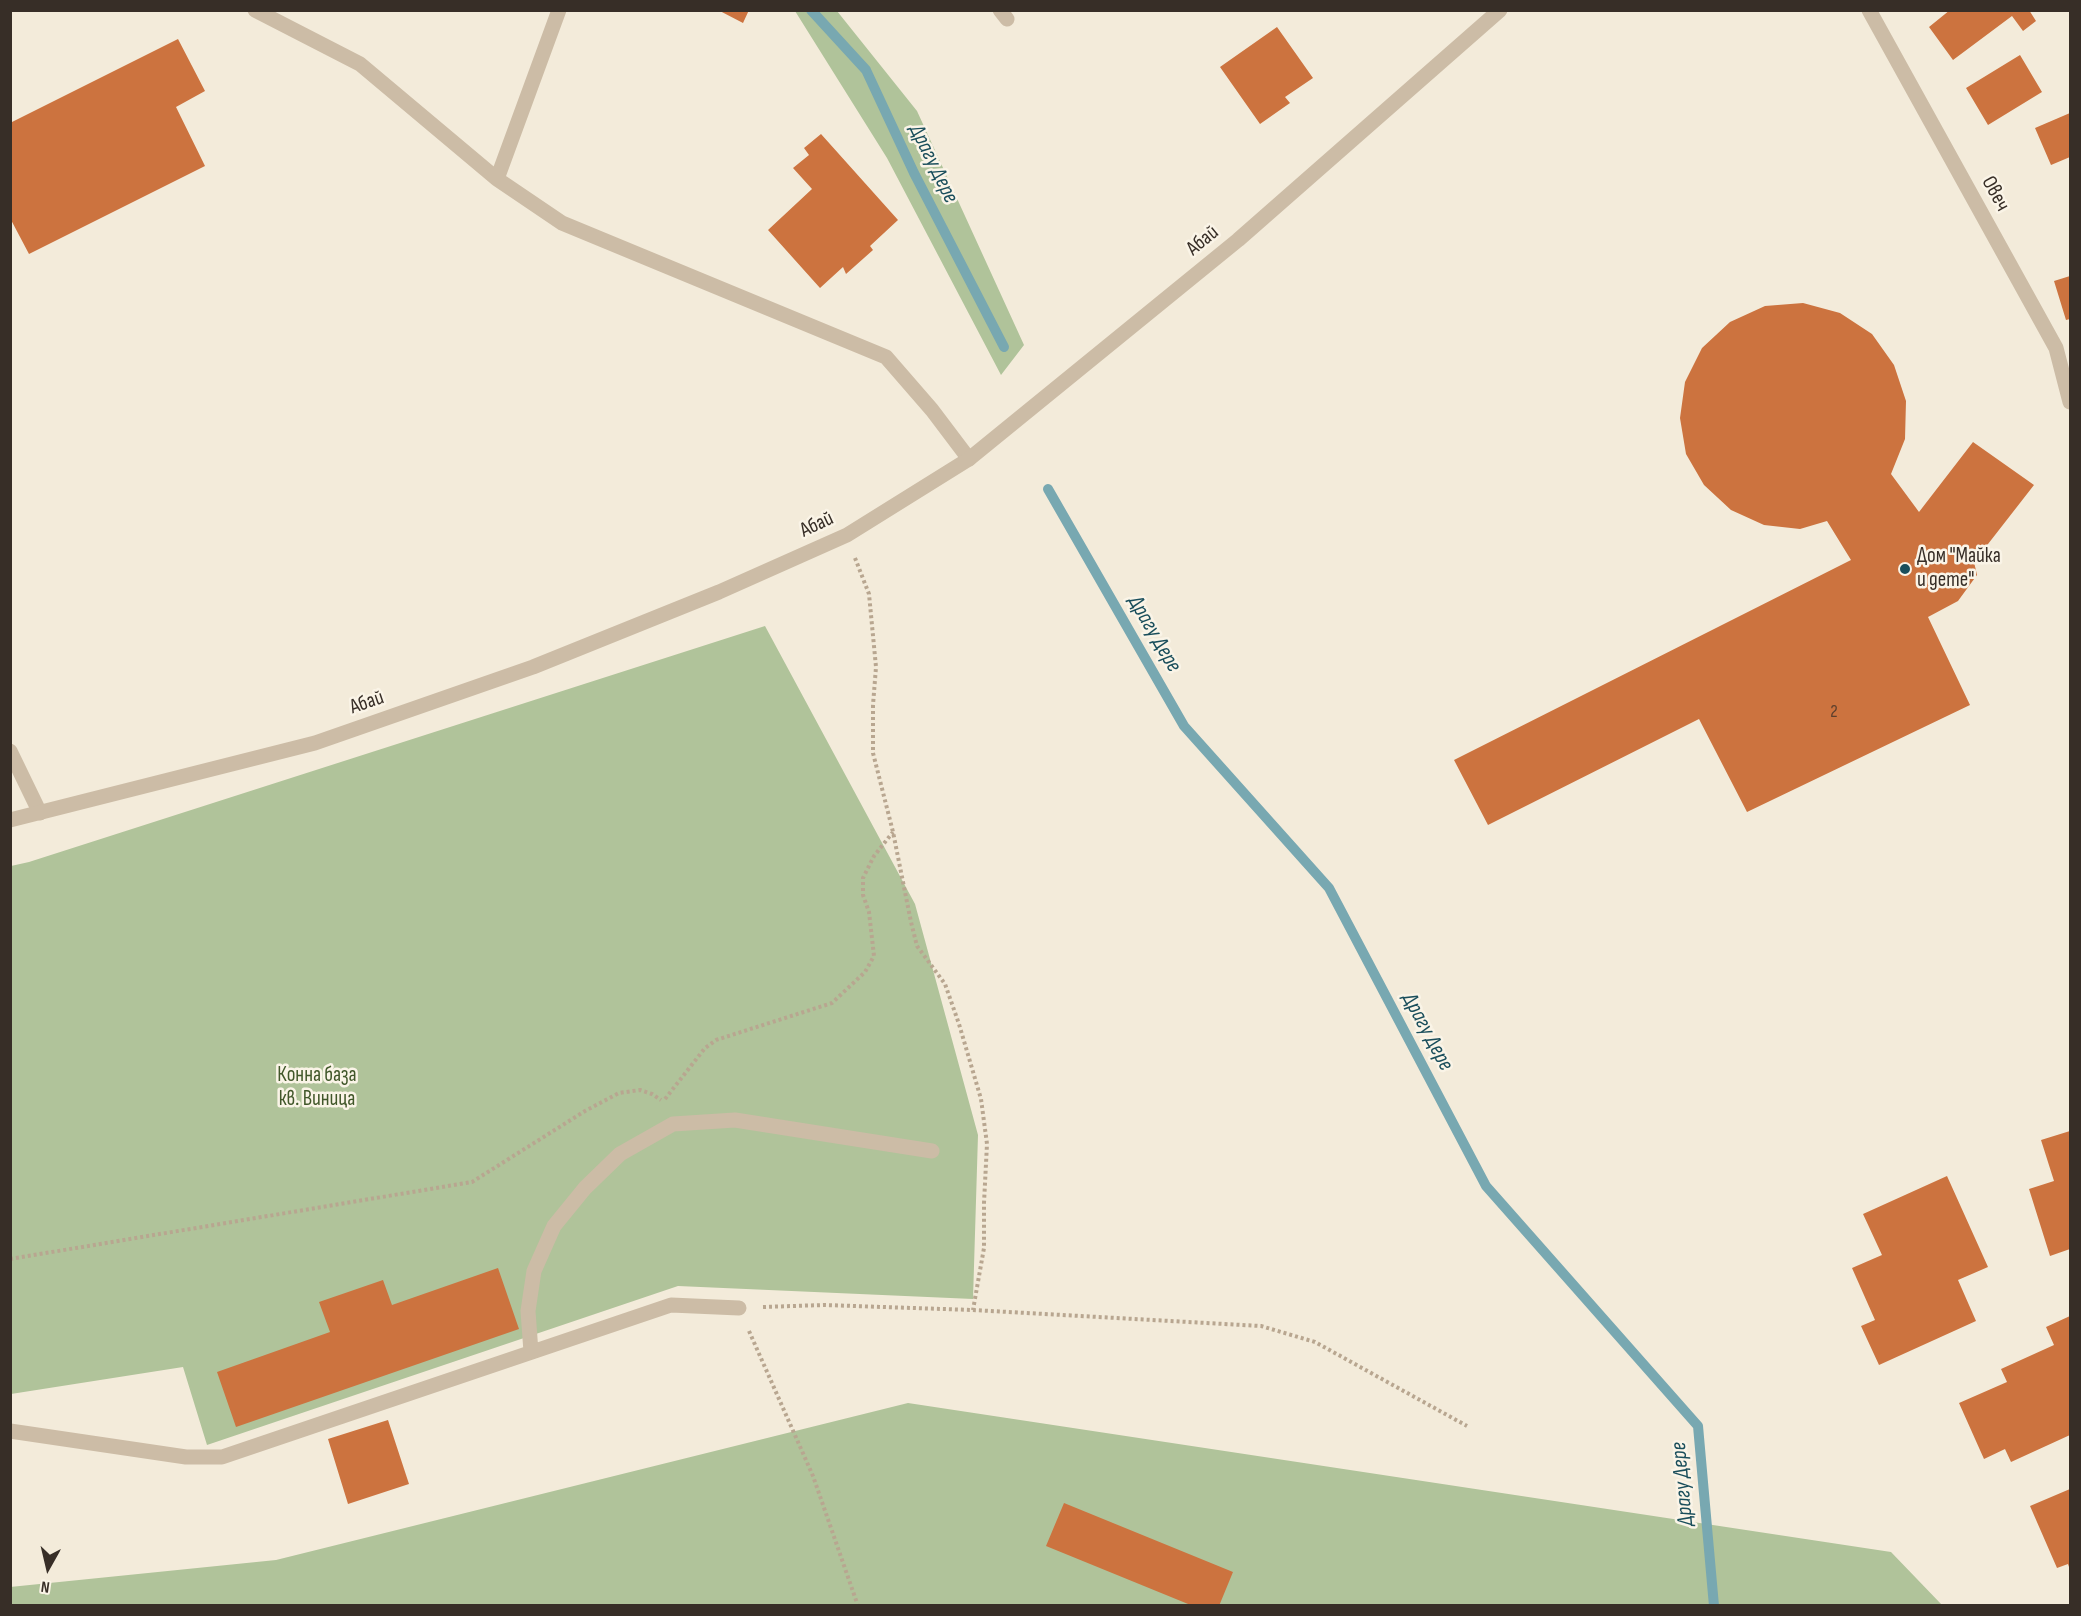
<!DOCTYPE html>
<html>
<head>
<meta charset="utf-8">
<style>
  body { margin:0 }
  #map { position:relative; width:2081px; height:1616px; overflow:hidden; background:#f3ebda; font-family:"Sofia Sans Condensed",sans-serif }
  canvas { display:block }
  .frame { position:absolute; inset:0; border:12px solid #372e27; pointer-events:none }
  .north { position:absolute; left:18px; top:1538px; width:60px; height:60px; -webkit-text-stroke:4px #faf4e7; paint-order:stroke; rotate:188deg; font-size:16px; font-weight:700; line-height:24px; text-align:center; color:#372e27 }
  .north::after { content:''; display:block; margin:auto; width:21px; height:27px; background:#372e27; clip-path:polygon(50% 0,100% 100%,50% 72%,0 100%) }
</style>
</head>
<body>
<div id="map">
<canvas width="2081" height="1616"></canvas>
<div class="frame"></div>
<div class="north">N</div>
</div>
<script>
const g = document.querySelector('canvas').getContext('2d');
g.lineJoin = 'round';
function fillPath(path, color) {
  g.fillStyle = color;
  g.fill(path, 'evenodd');
}
function strokePath(path, color, width, dash) {
  g.strokeStyle = color;
  g.lineWidth = width;
  g.lineCap = dash ? 'butt' : 'round';
  g.setLineDash(dash || []);
  g.stroke(path);
}
function label(font, color, halo, rows, align = 'center') {
  g.font = font + ' "Sofia Sans Condensed",sans-serif';
  g.lineWidth = 5;
  g.setLineDash([]);
  g.textBaseline = 'middle';
  g.strokeStyle = halo;
  g.fillStyle = color;
  for (const [text, x, y, turn = 0] of rows) {
    g.save();
    g.translate(x, y);
    g.rotate((+turn || 0) * Math.PI / 180);
    g.textAlign = isNaN(turn) ? turn : align;
    if (halo) g.strokeText(text, 0, 0);
    g.fillText(text, 0, 0);
    g.restore();
  }
}
const green = new Path2D(`
  M795 11H837L917 111 1024 345 1001 375 887 158Z
  M765 626 915 904 978 1135 973 1299 678 1286 207 1445 183 1367 11 1394V866L29 862Z
  M908 1403 1891 1552 1942 1605 11 1606 10 1587 276 1560Z`);
const stream = new Path2D(`
  M811 10 866 70 914 173 1004 347
  M1048 489 1184 726 1329 888 1486 1186 1698 1426 1714 1606`);
const building = new Path2D(`
  M718 10H749L743 23Z
  M1950 10H2029L2036 21 2023 31 2012 16 1953 60 1929 27Z
  M1277 27 1313 78 1285 97 1290 103 1260 124 1220 67Z
  M178 39 205 91 176 107 205 166 29 254 10 218V123Z
  M2020 55 2042 92 1988 125 1966 88Z
  M2070 113V157L2051 165 2035 128Z
  M821 134 898 220 870 246 873 250 846 274 843 267 820 288 768 230 812 189 793 168 809 155 804 148Z
  M2070 276V319L2066 320 2054 281Z
  M1803 303 1840 313 1872 334 1894 365 1906 401 1905 439 1891 474 1919 512 1973 442 2034 485 1974 562 1977 575 1958 601 1928 617 1970 705 1747 812 1699 719 1488 825 1454 760 1851 560 1827 521 1800 529 1764 525 1731 510 1704 485 1686 454 1680 418 1685 382 1702 348 1730 322 1765 306Z
  M2070 1131V1249L2050 1256 2029 1189 2054 1181 2041 1140Z
  M1947 1176 1988 1267 1958 1280 1976 1321 1879 1365 1861 1326 1875 1320 1852 1268 1882 1255 1863 1214Z
  M498 1268 519 1329 236 1427 217 1372 330 1332 319 1302 383 1280 392 1305Z
  M2070 1316V1435L2011 1462 2005 1449 1984 1459 1959 1403 2007 1382 2001 1369 2054 1345 2046 1327Z
  M388 1420 409 1484 348 1504 328 1439Z
  M2070 1489V1570L2068 1564 2057 1568 2030 1506Z
  M1064 1503 1233 1572 1219 1606H1193L1046 1546Z`);
const path = new Path2D(`
  M855 558 869 594 876 667 873 705V753L893 832 911 922 917 946 945 984 959 1024 981 1099 987 1144 984 1203V1248L973 1310
  M665 1099 705 1048 716 1040 832 1003 865 972 874 956 869 912 863 895V878L874 856 893 832
  M10 1259 472 1182 585 1111 619 1093 640 1090 652 1094 661 1100
  M763 1307 824 1305 973 1310 1261 1326 1315 1342 1467 1426
  M749 1331 813 1476 858 1606`);
const service = new Path2D(`
  M1000 10 1007 19
  M10 751 40 813
  M531 1352 528 1311 534 1271 554 1226 585 1188 620 1154 673 1124 735 1120 932 1151
  M10 1431 186 1457H222L671 1305 739 1308`);
const minor = new Path2D(`
  M255 10 360 64 497 179
  M559 10 497 179 562 223 886 357 932 410 969 459
  M1869 10 2056 348 2070 402`);
const tertiary = new Path2D(`
  M10 820 315 743 533 667 719 592 847 535 969 459 1238 240 1500 10`);
const markers = [
  [1905,569,6,"#1a4e5b"]
];
const numberNames = [
  ["2",1834,712]
];
const streetNames = [
  ["Овеч",1995,194,61],
  ["Абай",1203,241,-39],
  ["Абай",817,525,-25],
  ["Абай",367,703,-19]
];
const poiNames = [
  ["Дом \"Майка",1917,557],
  ["и дете\"",1917,581]
];
const parkNames = [
  ["Конна база",317,1076],
  ["кв. Виница",317,1100]
];
const waterNames = [
  ["Драгу Дере",933,164,64],
  ["Драгу Дере",1154,634,60],
  ["Драгу Дере",1427,1032,62],
  ["Драгу Дере",1683,1484,-95]
];
fillPath(green, '#b0c39a');
strokePath(stream, '#78a8b1', 10);
fillPath(building, '#cc733f');
strokePath(path, '#b8a690', 4, [3, 3]);
strokePath(service, '#ccbca6', 15);
strokePath(minor, '#ccbca6', 15);
strokePath(tertiary, '#ccbca6', 15);
for (const [x, y, r, color] of markers) {
  const dot = new Path2D();
  dot.arc(x, y, r, 0, 2 * Math.PI);
  g.fillStyle = color;
  g.fill(dot);
  strokePath(dot, '#faf4e7', 2);
}
label('18px', '#5c3f2d', null, numberNames);
label('21px', '#372e27', '#faf4e7', streetNames);
label('21px', '#372e27', '#faf4e7', poiNames, 'left');
label('21px', '#41572a', '#faf4e7', parkNames);
label('italic 22px', '#1a4e5b', '#faf4e7', waterNames);
</script>
</body>
</html>
